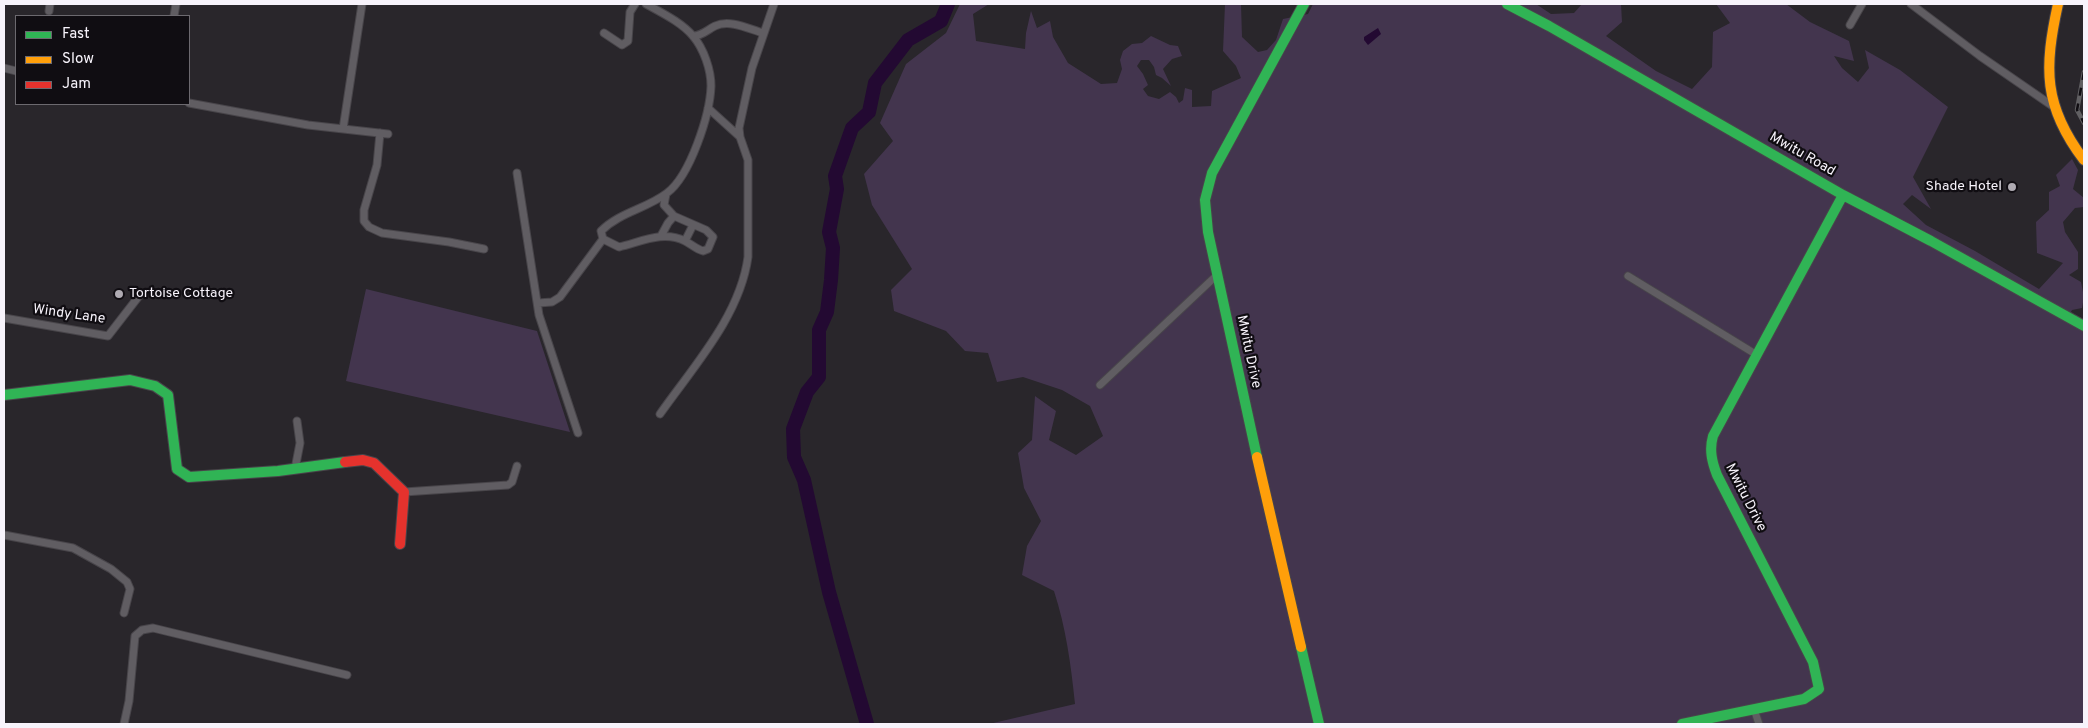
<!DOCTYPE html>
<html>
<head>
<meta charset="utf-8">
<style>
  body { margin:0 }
  #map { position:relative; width:2088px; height:728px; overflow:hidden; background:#29262b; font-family:Overpass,sans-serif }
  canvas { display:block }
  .frame { position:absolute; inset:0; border:5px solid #f7f3fb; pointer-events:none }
  .legend { position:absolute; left:15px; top:15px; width:175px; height:90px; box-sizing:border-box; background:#100d12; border:1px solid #6c696f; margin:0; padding:6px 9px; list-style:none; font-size:15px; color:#f7f3fb }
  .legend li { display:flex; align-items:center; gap:10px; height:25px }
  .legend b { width:25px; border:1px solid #6c696f }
</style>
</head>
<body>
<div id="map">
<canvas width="2088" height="728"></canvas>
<div class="frame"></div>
<ul class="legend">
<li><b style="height:6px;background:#30b455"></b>Fast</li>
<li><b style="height:6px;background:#ff9f0a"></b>Slow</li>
<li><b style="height:6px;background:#e5322d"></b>Jam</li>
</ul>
</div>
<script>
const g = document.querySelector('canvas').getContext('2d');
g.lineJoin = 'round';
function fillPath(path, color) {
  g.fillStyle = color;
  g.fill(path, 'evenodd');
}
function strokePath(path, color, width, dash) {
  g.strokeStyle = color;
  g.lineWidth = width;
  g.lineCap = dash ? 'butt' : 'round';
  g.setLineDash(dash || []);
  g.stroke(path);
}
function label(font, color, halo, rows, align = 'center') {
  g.font = font + ' Overpass,sans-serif';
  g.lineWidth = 4.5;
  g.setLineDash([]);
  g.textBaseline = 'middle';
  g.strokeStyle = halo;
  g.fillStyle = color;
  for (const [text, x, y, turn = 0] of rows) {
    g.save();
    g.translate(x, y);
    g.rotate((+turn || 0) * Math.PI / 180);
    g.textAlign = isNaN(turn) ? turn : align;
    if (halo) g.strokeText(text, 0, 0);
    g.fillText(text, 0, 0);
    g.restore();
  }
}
const green = new Path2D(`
  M960 4H989L973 14 976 41 1025 49 1026 33 1031 11 1037 28 1050 21 1053 37 1068 63 1101 84 1117 83 1122 69 1120 60 1123 51 1132 44 1142 43 1151 36 1170 45 1178 46 1182 56 1172 59 1163 69 1171 86 1162 78 1156 75 1154 67 1149 60H1141L1137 66 1143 74 1148 85 1143 89 1148 96 1159 99 1170 92 1176 97 1179 103 1183 100 1185 88 1192 90V107L1211 106 1212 91 1241 78 1236 66 1223 51 1225 4H1241L1242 37 1258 52 1267 50 1276 40 1283 19 1308 14 1313 4H1536L1551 14 1574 13 1582 4H1621L1622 22 1606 36 1656 71 1692 89 1712 67 1713 32 1730 23 1716 4H1786L1810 22 1849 41 1854 61 1834 56 1842 68 1858 82 1869 68 1865 50 1900 70 1948 107 1913 177 1931 209 1912 195 1903 204 1926 225 1975 251 2039 289 2063 263 2037 253 2036 222 2049 210V192L2060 186 2056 175 2072 159 2078 170 2073 189 2084 198V207L2075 208 2063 222 2065 232 2078 252V269L2069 275 2081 282 2084 297 2082 308 2072 310 2066 321 2084 331V724H989L1075 704C1071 665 1066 628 1054 591L1022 575 1027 546 1041 521 1024 488 1018 453 1032 440 1035 396 1056 411 1049 440 1076 455 1103 436 1090 406 1062 390 1023 377 997 382 988 353 965 351 946 331 894 311 891 290 912 269 872 205 864 174 893 141 880 123 906 64 946 33Z
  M366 289 537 331 570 432 346 381Z`);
const water = new Path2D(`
  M1378 28 1381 34 1368 45 1364 40V37Z`);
const river = new Path2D(`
  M867 724 829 592 804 480 794 457 793 429 807 392 819 377V330L827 312 831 280 833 248 829 232 837 189 835 176 852 128 869 112 875 83 908 40 941 21 948 4`);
const street = new Path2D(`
  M646 4C662 13 681 22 693 36 704 49 711 70 711 86 710 115 690 176 667 193 646 209 620 212 601 231L603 239 619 247C641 242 663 230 685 241 691 244 696 249 703 251L708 249 713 237 706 230 674 216 668 223 661 236
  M1911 4 1980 56 2054 107
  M49 11 50 4
  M174 16 176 4
  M1850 25 1862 4
  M604 33 622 45 628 41 630 12 635 4
  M693 36C702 36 707 30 715 26 730 19 749 29 763 33
  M4 68 16 71
  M189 103 308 125 388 134
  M708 108 740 137
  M343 129 362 4
  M380 133 377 165 364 210V221L369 227 382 233 449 242 484 249
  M517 173 539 315 578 433
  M666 194 664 205 674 216
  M685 241 693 225
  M1628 276 1757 355
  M538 303 552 302 560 297 603 239
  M4 318 108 336 139 296 143 294
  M1100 385 1217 275
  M660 414C693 367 740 316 748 257V160L740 137 739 128 752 68 774 4
  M295 469 300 443 297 421
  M404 492 508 485 512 482 517 466
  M4 535 73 548 111 569 127 582 130 589 124 613
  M1754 709 1759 724
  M124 724 129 701 135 636 142 630 153 628 347 675`);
const fast = new Path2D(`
  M1507 4 1549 26 1843 195 1931 241 2084 326
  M4 395 130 380 155 386 168 395 177 469 189 477 278 471 345 462
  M1257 457 1208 232 1205 200 1212 173 1304 4
  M1301 647 1319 724
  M1682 724 1804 699 1819 689 1813 662 1717 475C1712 462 1709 450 1713 436L1843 195`);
const slow = new Path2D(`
  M2058 4C2044 68 2043 106 2084 160
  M1257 457 1301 647`);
const jam = new Path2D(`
  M345 462 363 460 374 463 404 492 400 544`);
const rail = new Path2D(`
  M2084 72 2077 110 2084 123`);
const markers = [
  [2012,187,5,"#afabb2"],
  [119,294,5,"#afabb2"]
];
const streetNames = [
  ["Mwitu Road",1802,155,30],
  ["Windy Lane",69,315,8],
  ["Mwitu Drive",1248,352,78],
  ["Mwitu Drive",1745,498,63]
];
const poiNames = [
  ["Shade Hotel",2002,187],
  ["Tortoise Cottage",129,294,"left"]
];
fillPath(green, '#43354e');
fillPath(water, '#230932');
strokePath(river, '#230932', 14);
strokePath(street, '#48454a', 9);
strokePath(fast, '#48454a', 12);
strokePath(slow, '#48454a', 12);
strokePath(jam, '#48454a', 12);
strokePath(street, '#605d62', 7);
strokePath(fast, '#30b455', 10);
strokePath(slow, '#ff9f0a', 10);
strokePath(jam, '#e5322d', 10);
strokePath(rail, '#605f62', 4.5);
strokePath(rail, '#100d12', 2.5, [8]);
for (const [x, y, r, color] of markers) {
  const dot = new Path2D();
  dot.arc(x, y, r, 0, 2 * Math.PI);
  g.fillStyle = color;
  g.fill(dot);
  strokePath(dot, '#100d12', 2);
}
label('14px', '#f7f3fb', '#100d12', streetNames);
label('14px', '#f7f3fb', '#100d12', poiNames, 'right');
</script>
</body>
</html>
